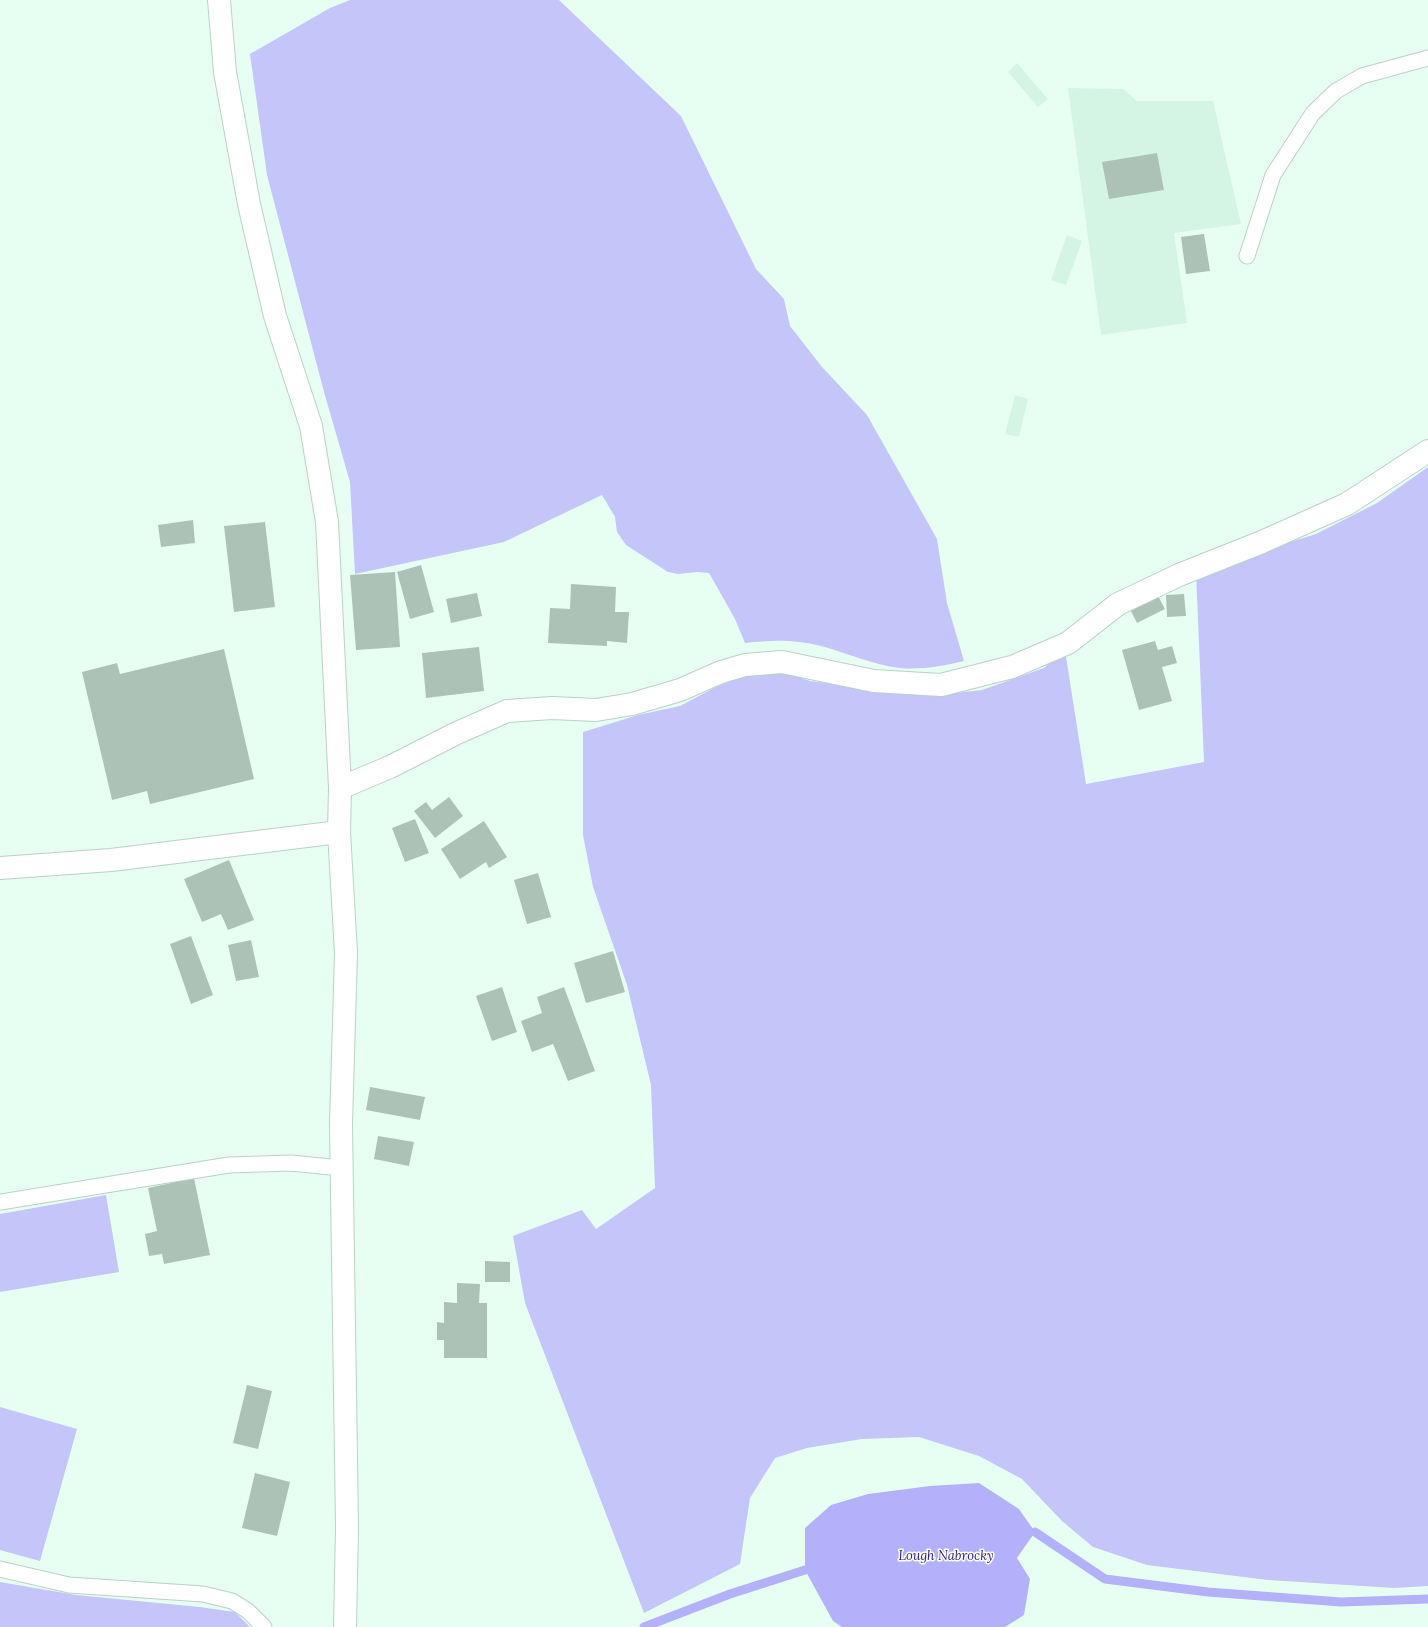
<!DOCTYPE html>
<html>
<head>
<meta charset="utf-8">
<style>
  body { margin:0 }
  canvas { display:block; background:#e7fff3 }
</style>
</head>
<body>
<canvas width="1428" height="1627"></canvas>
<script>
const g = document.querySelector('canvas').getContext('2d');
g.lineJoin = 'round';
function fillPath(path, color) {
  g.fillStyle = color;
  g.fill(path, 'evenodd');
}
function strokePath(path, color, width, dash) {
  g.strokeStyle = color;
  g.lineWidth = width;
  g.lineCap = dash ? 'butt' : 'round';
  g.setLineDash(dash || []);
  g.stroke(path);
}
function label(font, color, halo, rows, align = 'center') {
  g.font = font + ' Lora,serif';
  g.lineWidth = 3;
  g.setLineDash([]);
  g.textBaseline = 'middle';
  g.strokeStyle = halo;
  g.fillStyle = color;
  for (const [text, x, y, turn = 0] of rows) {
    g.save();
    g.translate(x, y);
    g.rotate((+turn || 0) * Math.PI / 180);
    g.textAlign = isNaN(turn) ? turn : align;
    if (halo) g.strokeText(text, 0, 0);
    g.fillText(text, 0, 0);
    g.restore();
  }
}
const built = new Path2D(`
  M1017 63 1048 99 1038 107 1008 72Z
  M1068 88 1123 89 1137 101H1213L1241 224 1174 233 1187 323 1101 335Z
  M1067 235 1082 241 1066 285 1051 280Z
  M1015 395 1028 399 1019 437 1005 434Z`);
const green = new Path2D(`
  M350 0H559L681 116 756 269 784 299 790 326 822 367 867 415 937 539 947 603 964 661C942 666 923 670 900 668 873 665 847 653 821 646 793 639 772 640 745 643L735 619 709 573 697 572 678 574 668 572 626 545 617 532 615 517 602 495 504 542 355 574 350 482 324 392 267 175 250 54 330 8Z
  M1428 467V1586L1394 1588 1268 1580 1147 1565 1093 1547 1062 1521 1022 1479 979 1456 919 1437 862 1439 807 1448 775 1458 750 1498 740 1564 644 1613 525 1303 513 1236 582 1210 596 1229 655 1188 651 1085 627 985 593 887 583 835V732L638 715 680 706 718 686 753 673 784 672 810 681 929 696 982 690 1044 668 1065 650 1086 784 1204 762 1196 572 1316 534 1377 503Z
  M106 1195 119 1272 0 1292V1214Z
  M0 1407 77 1429 40 1561 0 1550Z
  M0 1582 76 1595 200 1607 235 1612 250 1627H0Z`);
const water = new Path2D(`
  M979 1483 1019 1509 1035 1532 1017 1558 1030 1579 1024 1615 1005 1627H842L833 1621 805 1570V1528L831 1505 868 1494 930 1486Z`);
const stream = new Path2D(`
  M1035 1532 1105 1579 1208 1592 1341 1602 1428 1599
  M644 1627 730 1594 805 1570`);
const building = new Path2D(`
  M1157 153 1164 190 1109 199 1102 162Z
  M1204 234 1210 271 1186 274 1181 237Z
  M193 520 195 543 161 547 158 525Z
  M265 522 275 607 234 612 224 526Z
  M421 565 434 612 410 619 397 572Z
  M395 572 400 647 356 650 350 575Z
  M571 584 616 587 615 612H629L627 643 607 641V646L548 643 550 608 570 609Z
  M477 593 482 616 451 623 446 599Z
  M1157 594 1165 609 1137 623 1130 609Z
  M1184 594 1186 616 1167 617 1166 595Z
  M1155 641 1158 650 1172 646 1177 663 1162 667 1172 701 1139 710 1122 650Z
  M479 647 484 691 426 698 422 653Z
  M224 649 254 779 150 804 147 791 112 800 82 672 117 663 120 674Z
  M449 797 463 816 435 838 414 811 426 802 432 810Z
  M415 819 429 853 405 862 392 828Z
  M484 821 507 857 489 868 486 862 460 879 441 849Z
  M229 860 254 920 228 930 221 914 202 922 184 879Z
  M538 873 551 917 527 924 514 880Z
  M191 936 213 995 191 1004 170 944Z
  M251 940 259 977 236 981 228 945Z
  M613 951 625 992 586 1003 574 963Z
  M502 987 517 1032 492 1041 476 996Z
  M564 987 595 1071 568 1081 553 1044 532 1052 521 1021 542 1013 537 997Z
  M370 1087 425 1097 420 1120 366 1110Z
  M378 1136 414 1142 409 1166 374 1159Z
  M194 1178 210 1255 164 1264 162 1254 149 1256 145 1234 157 1231 148 1188Z
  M485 1261 510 1262V1282H485Z
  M457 1283 480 1284 479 1303H487V1358H444V1340H437V1322L444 1323V1302L457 1303Z
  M247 1385 272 1391 258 1449 233 1443Z
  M255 1473 290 1482 277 1536 242 1528Z`);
const service = new Path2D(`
  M1247 256 1273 175 1313 113 1336 91 1362 76 1428 58
  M0 1202 229 1165 291 1163 341 1168
  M0 1569 69 1585 203 1594 232 1601 248 1611 264 1627`);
const minor = new Path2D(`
  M340 788 390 767 457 733 507 711 552 708 596 710 632 704 680 690 721 672 745 665 782 662 874 681 941 685 1012 667 1068 643 1118 604 1179 575 1262 542 1347 504 1428 451
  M0 868 111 860 339 832`);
const tertiary = new Path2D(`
  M219 0 225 72 249 204 275 316 311 426 327 522 340 788 339 832 346 953 341 1123 347 1527 345 1627`);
const waterNames = [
  ["Lough Nabrocky",946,1556]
];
fillPath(built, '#d5f5e4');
fillPath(green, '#c4c5f9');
fillPath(water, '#b2b1fa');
strokePath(stream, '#b2b1fa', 9);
fillPath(building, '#acc2b7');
strokePath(service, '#bad1c5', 17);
strokePath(minor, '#bad1c5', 24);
strokePath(tertiary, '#bad1c5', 24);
strokePath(service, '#fff', 15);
strokePath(minor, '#fff', 22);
strokePath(tertiary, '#fff', 22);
label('italic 13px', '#2f2172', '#fff', waterNames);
</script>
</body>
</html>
